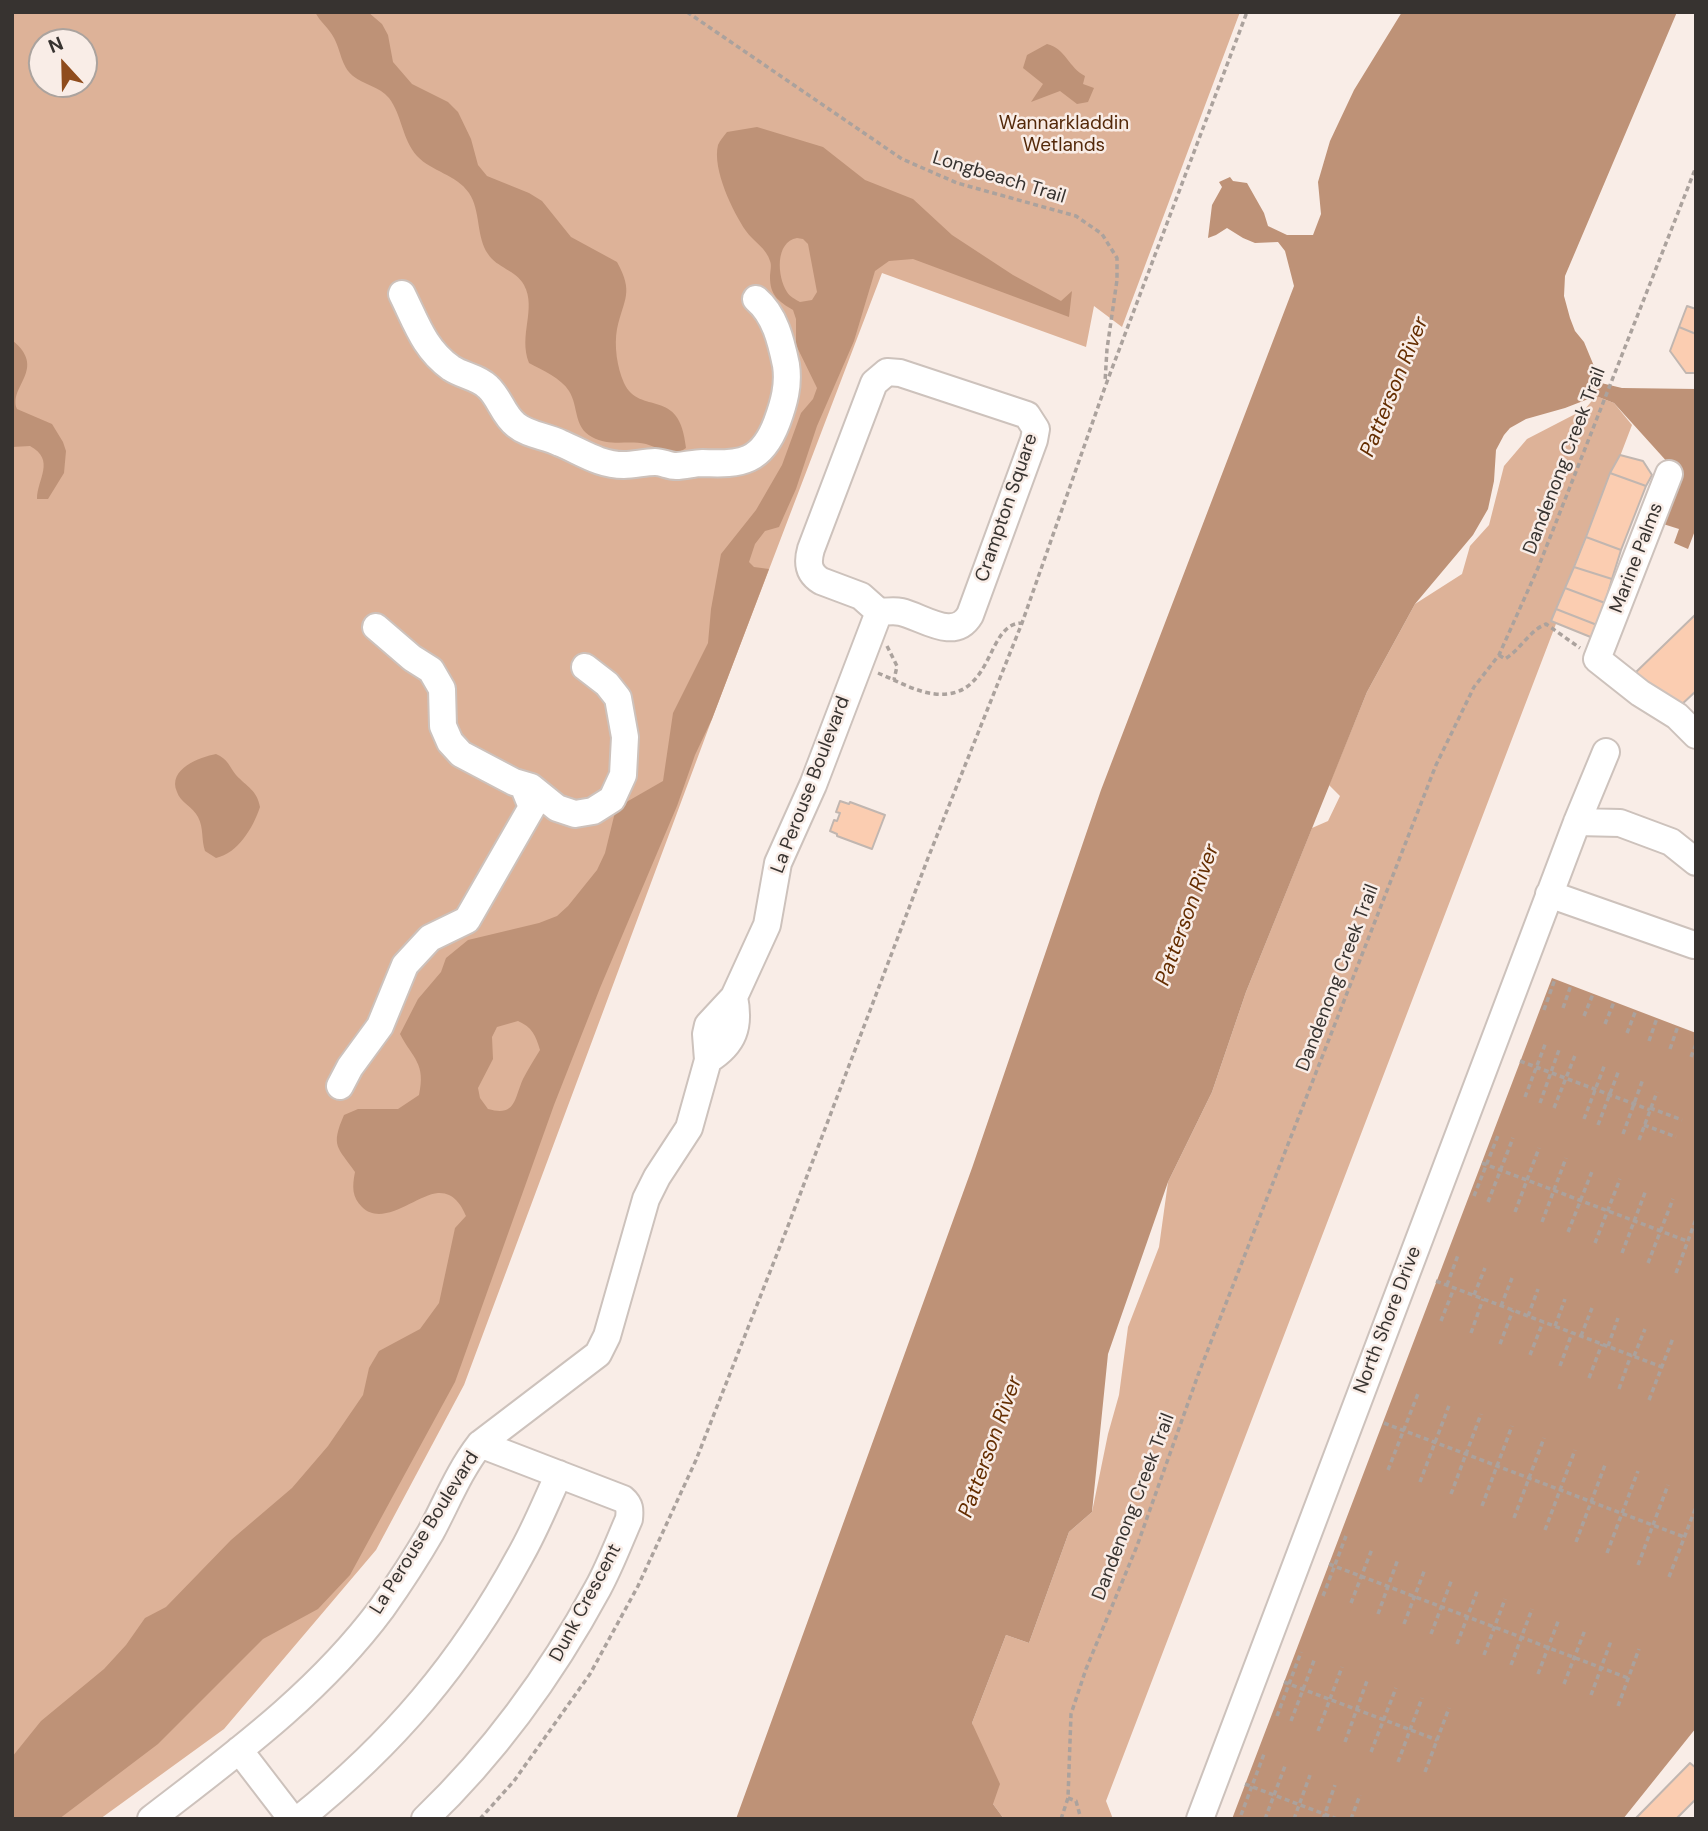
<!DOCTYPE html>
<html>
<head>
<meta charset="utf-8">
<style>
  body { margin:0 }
  #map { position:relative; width:1708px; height:1831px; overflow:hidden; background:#f9ede7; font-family:"DM Sans",sans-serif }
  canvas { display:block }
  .frame { position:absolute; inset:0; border:14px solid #373330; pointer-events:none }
  .north { position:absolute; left:28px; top:28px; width:70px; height:70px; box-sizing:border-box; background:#f9ede7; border:2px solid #aba39e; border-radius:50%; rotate:338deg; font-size:19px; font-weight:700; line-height:28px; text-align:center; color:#373330 }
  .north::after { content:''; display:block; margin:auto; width:24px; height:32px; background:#8f4c1d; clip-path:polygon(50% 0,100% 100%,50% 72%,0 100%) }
</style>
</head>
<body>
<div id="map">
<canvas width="1708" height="1831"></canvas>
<div class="frame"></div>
<div class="north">N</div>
</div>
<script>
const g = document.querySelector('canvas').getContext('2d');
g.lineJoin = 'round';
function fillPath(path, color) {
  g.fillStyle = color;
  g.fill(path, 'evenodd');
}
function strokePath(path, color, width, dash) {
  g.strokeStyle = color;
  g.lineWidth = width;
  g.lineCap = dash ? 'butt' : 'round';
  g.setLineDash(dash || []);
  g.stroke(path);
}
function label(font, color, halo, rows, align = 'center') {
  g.font = font + ' "DM Sans",sans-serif';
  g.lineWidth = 5;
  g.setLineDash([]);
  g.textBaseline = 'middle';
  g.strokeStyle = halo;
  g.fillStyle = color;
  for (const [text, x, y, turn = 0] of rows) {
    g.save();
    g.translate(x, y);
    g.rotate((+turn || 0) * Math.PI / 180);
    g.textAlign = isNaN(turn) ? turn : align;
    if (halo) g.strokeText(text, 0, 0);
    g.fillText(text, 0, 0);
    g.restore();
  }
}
const green = new Path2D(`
  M12 12H1240L1122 327 1094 306 1086 347 882 273 712 719 464 1385 376 1550 224 1729 100 1819H12ZM42 42H84V84H42Z
  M1596 396 1614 403 1632 425 1106 1801 1113 1819H1004L993 1804 972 1723 1006 1635 1029 1643 1069 1532 1092 1512 1108 1434 1119 1395 1128 1327 1159 1247 1168 1182 1212 1092 1246 992 1312 828 1328 821 1340 796 1329 785 1367 692 1415 604 1462 574 1470 546 1489 525 1504 466 1527 439 1585 409Z`);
const water = new Path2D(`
  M315 12H368L382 24 388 35 393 62 412 84 448 102 458 112 471 139 478 165 487 176 529 193 542 201 571 237 617 262C634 293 624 298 617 329 614 346 617 367 624 383 640 417 680 385 686 448 673 458 660 448 646 444 627 440 610 447 592 437 573 427 579 407 569 391 561 378 542 370 529 363 518 335 537 309 524 285 516 270 497 268 488 254 476 237 481 211 469 193 456 174 432 172 417 156 402 139 402 115 389 98 379 86 364 85 353 76 341 66 341 51 334 38 329 28 320 22 315 12Z
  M1402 12H1677L1565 276 1564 296 1570 318 1575 331 1584 342 1601 383 1622 388 1696 389V528L1688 549 1674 543 1679 529 1660 523 1679 475 1614 403 1596 396 1565 408 1526 419 1510 428 1504 435 1496 450 1494 481 1488 509 1473 535 1415 604 1367 692 1246 992 1212 1092 1168 1182 1108 1354 1092 1512 1069 1532 1029 1643 1006 1635 972 1723 1000 1784 993 1804 1004 1819H736L972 1168 1101 790 1294 286 1285 251 1278 242 1255 243 1243 238 1227 228 1216 235 1208 238 1212 205 1222 187 1219 182 1230 177 1233 181 1247 183 1264 213 1268 226 1287 235H1313L1321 214 1318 182 1330 141 1354 90Z
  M1047 44C1065 48 1069 68 1085 76L1083 84 1094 88 1088 102 1077 104 1060 91 1031 102 1043 84 1023 68 1027 55Z
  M757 127 823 147 865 180 913 199 952 235 1013 275 1061 301 1072 291 1069 317 913 259 889 261 875 271 854 341 817 426 796 489 779 527 765 531 755 544 749 562 754 567 769 569 712 719 695 755 677 806 600 988 554 1105 455 1382 350 1575 318 1609 263 1639 158 1744 59 1819H12V1757L41 1721 104 1669 126 1645 145 1618 166 1607 231 1540 292 1488 328 1446 363 1395 369 1368 379 1351 420 1329 439 1303 455 1228 466 1216C461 1204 453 1192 438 1193 416 1195 383 1228 362 1207 352 1197 352 1187 355 1172 338 1147 330 1147 344 1115L358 1109H398L419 1095C426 1063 413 1059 400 1034L418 999 441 972 446 958 468 940 539 923 557 916 568 906 597 870 605 853 616 808 663 781 673 713 708 643 711 609 721 554 756 510 782 465 801 413 813 399 817 388 796 345V319L793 310C778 301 770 295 770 277 770 272 772 265 770 261 767 249 753 241 746 231 733 212 712 169 718 145 720 140 724 136 727 132ZM797 238 803 239 808 244 817 292 812 300 800 302C795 299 790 297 787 292 777 276 775 242 797 238ZM518 1021C532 1027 536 1036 540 1050 534 1060 528 1069 523 1079 514 1099 516 1117 488 1109L480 1098 478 1088 493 1059 492 1037 497 1027Z
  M12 340C48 369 8 386 17 409L52 424 63 442 66 451 64 473 48 499H37C37 479 56 460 30 446L12 447Z
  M216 754C228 759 229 766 236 775 247 787 257 790 260 807 253 828 238 853 216 858L205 851C201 840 204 828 198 817 193 807 180 802 177 792 167 769 200 757 216 754Z
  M1552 978 1696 1033V1728L1623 1819H1232Z`);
const building = new Path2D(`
  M1687 306 1696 309V334L1679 327Z
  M1679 327 1696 334V373H1686L1670 351Z
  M1620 455 1643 461 1652 475 1646 486 1610 473Z
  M1610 473 1646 486 1621 550 1586 537Z
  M1586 537 1621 550 1612 579 1574 567Z
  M1574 567 1612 579 1605 603 1565 588Z
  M1565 588 1605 603 1597 625 1556 609Z
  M1556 609 1597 625 1593 638 1551 621Z
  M1696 614V691L1679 707 1635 673Z
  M840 801 849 804 850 802 885 815 872 849 837 836V834L830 831 834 820 837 821 840 813 836 812Z
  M1690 1763 1696 1768V1799L1676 1819H1635Z`);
const path = new Path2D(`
  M687 12 902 159 957 183 1076 216 1102 234 1117 258V280L1107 349 1105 382
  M887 646 897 666 894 680
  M1499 655 1505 659C1520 650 1530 630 1546 624L1580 648
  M878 673C895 680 916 692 935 694 995 700 985 623 1022 623
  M1563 1008 1571 985
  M1544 1010 1555 979
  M1584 1016 1593 994
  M1605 1024 1614 1002
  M1627 1033 1636 1010
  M1649 1041 1657 1018
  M1670 1049 1678 1026
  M1691 1057 1696 1044
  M1520 1061 1650 1110
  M1525 1097 1546 1042
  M1540 1103 1560 1047
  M1554 1108 1576 1053
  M1650 1108 1682 1120
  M1584 1119 1605 1064
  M1598 1125 1619 1070
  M1644 1125 1676 1137
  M1623 1134 1643 1079
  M1639 1140 1657 1092
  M1482 1163 1687 1241
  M1474 1196 1499 1133
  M1488 1202 1513 1138
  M1515 1212 1539 1148
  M1542 1222 1566 1158
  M1568 1232 1593 1169
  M1595 1243 1620 1179
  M1622 1253 1646 1190
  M1648 1263 1673 1199
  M1676 1273 1696 1219
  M1436 1281 1662 1367
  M1447 1285 1458 1255
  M1474 1295 1485 1268
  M1501 1306 1512 1278
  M1528 1316 1538 1289
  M1441 1321 1454 1288
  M1555 1326 1565 1299
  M1471 1333 1483 1299
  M1581 1336 1592 1308
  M1500 1344 1513 1310
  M1608 1346 1618 1318
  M1530 1355 1543 1322
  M1634 1356 1645 1329
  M1560 1366 1572 1333
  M1589 1378 1602 1344
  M1619 1389 1631 1355
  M1649 1400 1673 1338
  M1384 1423 1684 1537
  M1388 1470 1419 1391
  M1420 1482 1450 1403
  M1451 1494 1481 1414
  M1482 1506 1512 1426
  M1514 1518 1544 1438
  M1545 1530 1575 1450
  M1576 1542 1605 1465
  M1607 1553 1638 1471
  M1329 1564 1628 1678
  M1638 1565 1668 1485
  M1669 1577 1696 1507
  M1323 1596 1346 1536
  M1351 1603 1372 1549
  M1378 1614 1398 1559
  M1404 1624 1425 1569
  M1431 1634 1452 1579
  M1457 1644 1478 1589
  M1484 1655 1505 1599
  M1511 1665 1532 1609
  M1538 1674 1559 1619
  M1284 1682 1437 1740
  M1564 1684 1585 1630
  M1591 1695 1611 1641
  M1618 1706 1639 1649
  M1277 1716 1301 1652
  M1291 1721 1315 1658
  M1318 1731 1342 1667
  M1345 1742 1368 1678
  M1371 1752 1396 1688
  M1398 1762 1422 1698
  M1425 1772 1449 1708
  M1245 1784 1337 1819
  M1068 1798 1076 1801 1081 1819
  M1241 1815 1264 1754
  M480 1819 514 1781 590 1674 638 1586 696 1460 788 1226 928 858 1022 623 1105 387 1247 12
  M1061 1819 1068 1798 1071 1714 1086 1669 1137 1546 1198 1375 1436 765 1474 687 1499 655 1538 568 1696 167
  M1265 1819 1285 1766
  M1294 1819 1310 1775
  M1323 1819 1335 1785
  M1351 1819 1360 1795`);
const minor = new Path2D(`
  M402 294C416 322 424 349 451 368 463 376 478 377 488 387 500 398 503 415 516 425 528 435 546 436 560 443 582 452 599 465 624 465 634 465 645 462 655 462 662 462 669 466 676 466 685 466 694 463 702 463 742 465 762 462 777 422 784 403 789 385 786 365 781 341 775 315 756 299
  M887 372 900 373 1027 415 1036 429 1034 440 970 615C954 642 923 617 901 612 893 610 886 612 879 612L861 596 821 581C808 573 807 563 811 549L874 383Z
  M1669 474 1597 659 1640 693 1677 716 1696 735
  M376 627 412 658 431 670 442 689 443 726 450 742 461 754 514 782 531 787 557 808 575 814 593 811 612 799 623 775 625 737 618 698 607 684 585 667
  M1577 822 1620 823 1671 842 1696 862
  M1549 894 1694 945
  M708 1060C734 1044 740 1026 734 997
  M340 1086 350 1067 380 1026 405 965 430 938 467 920 532 807 523 785
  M239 1750 292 1819
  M151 1819C234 1755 319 1693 382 1608 399 1584 416 1558 431 1532 447 1502 459 1471 480 1444L598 1354 607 1336 646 1199 657 1177 689 1128 708 1060 706 1034 708 1025 734 997 767 925 778 863 813 785 879 612
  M299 1819C393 1744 462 1663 520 1556 535 1530 546 1502 559 1474
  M425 1819C495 1752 552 1673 598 1588 610 1566 619 1542 629 1519 630 1510 630 1505 623 1499L480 1444
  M1200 1819 1577 822 1606 752`);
const parkNames = [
  ["Wannarkladdin",1064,124],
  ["Wetlands",1064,146]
];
const streetNames = [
  ["Longbeach Trail",999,178,17],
  ["Dandenong Creek Trail",1565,461,-69],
  ["Crampton Square",1007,508,-71],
  ["Marine Palms",1637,558,-69],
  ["La Perouse Boulevard",811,785,-69],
  ["Dandenong Creek Trail",1338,978,-69],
  ["North Shore Drive",1388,1320,-69],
  ["Dandenong Creek Trail",1134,1507,-69],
  ["La Perouse Boulevard",425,1533,-58],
  ["Dunk Crescent",586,1603,-62]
];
const waterNames = [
  ["Patterson River",1395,387,-68],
  ["Patterson River",1188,915,-70],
  ["Patterson River",991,1447,-70]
];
fillPath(green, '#ddb298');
fillPath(water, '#be9277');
fillPath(building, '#fbcdb1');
strokePath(building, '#c1b6b0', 2);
strokePath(minor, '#cdc2bc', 30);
strokePath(path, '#aba29d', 3.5, [5, 3.5]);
strokePath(minor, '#fff', 26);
label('19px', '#54290a', '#f9ede7', parkNames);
label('19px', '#373330', '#f9ede7', streetNames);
label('italic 21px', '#642d00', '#f9ede7', waterNames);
</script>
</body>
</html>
